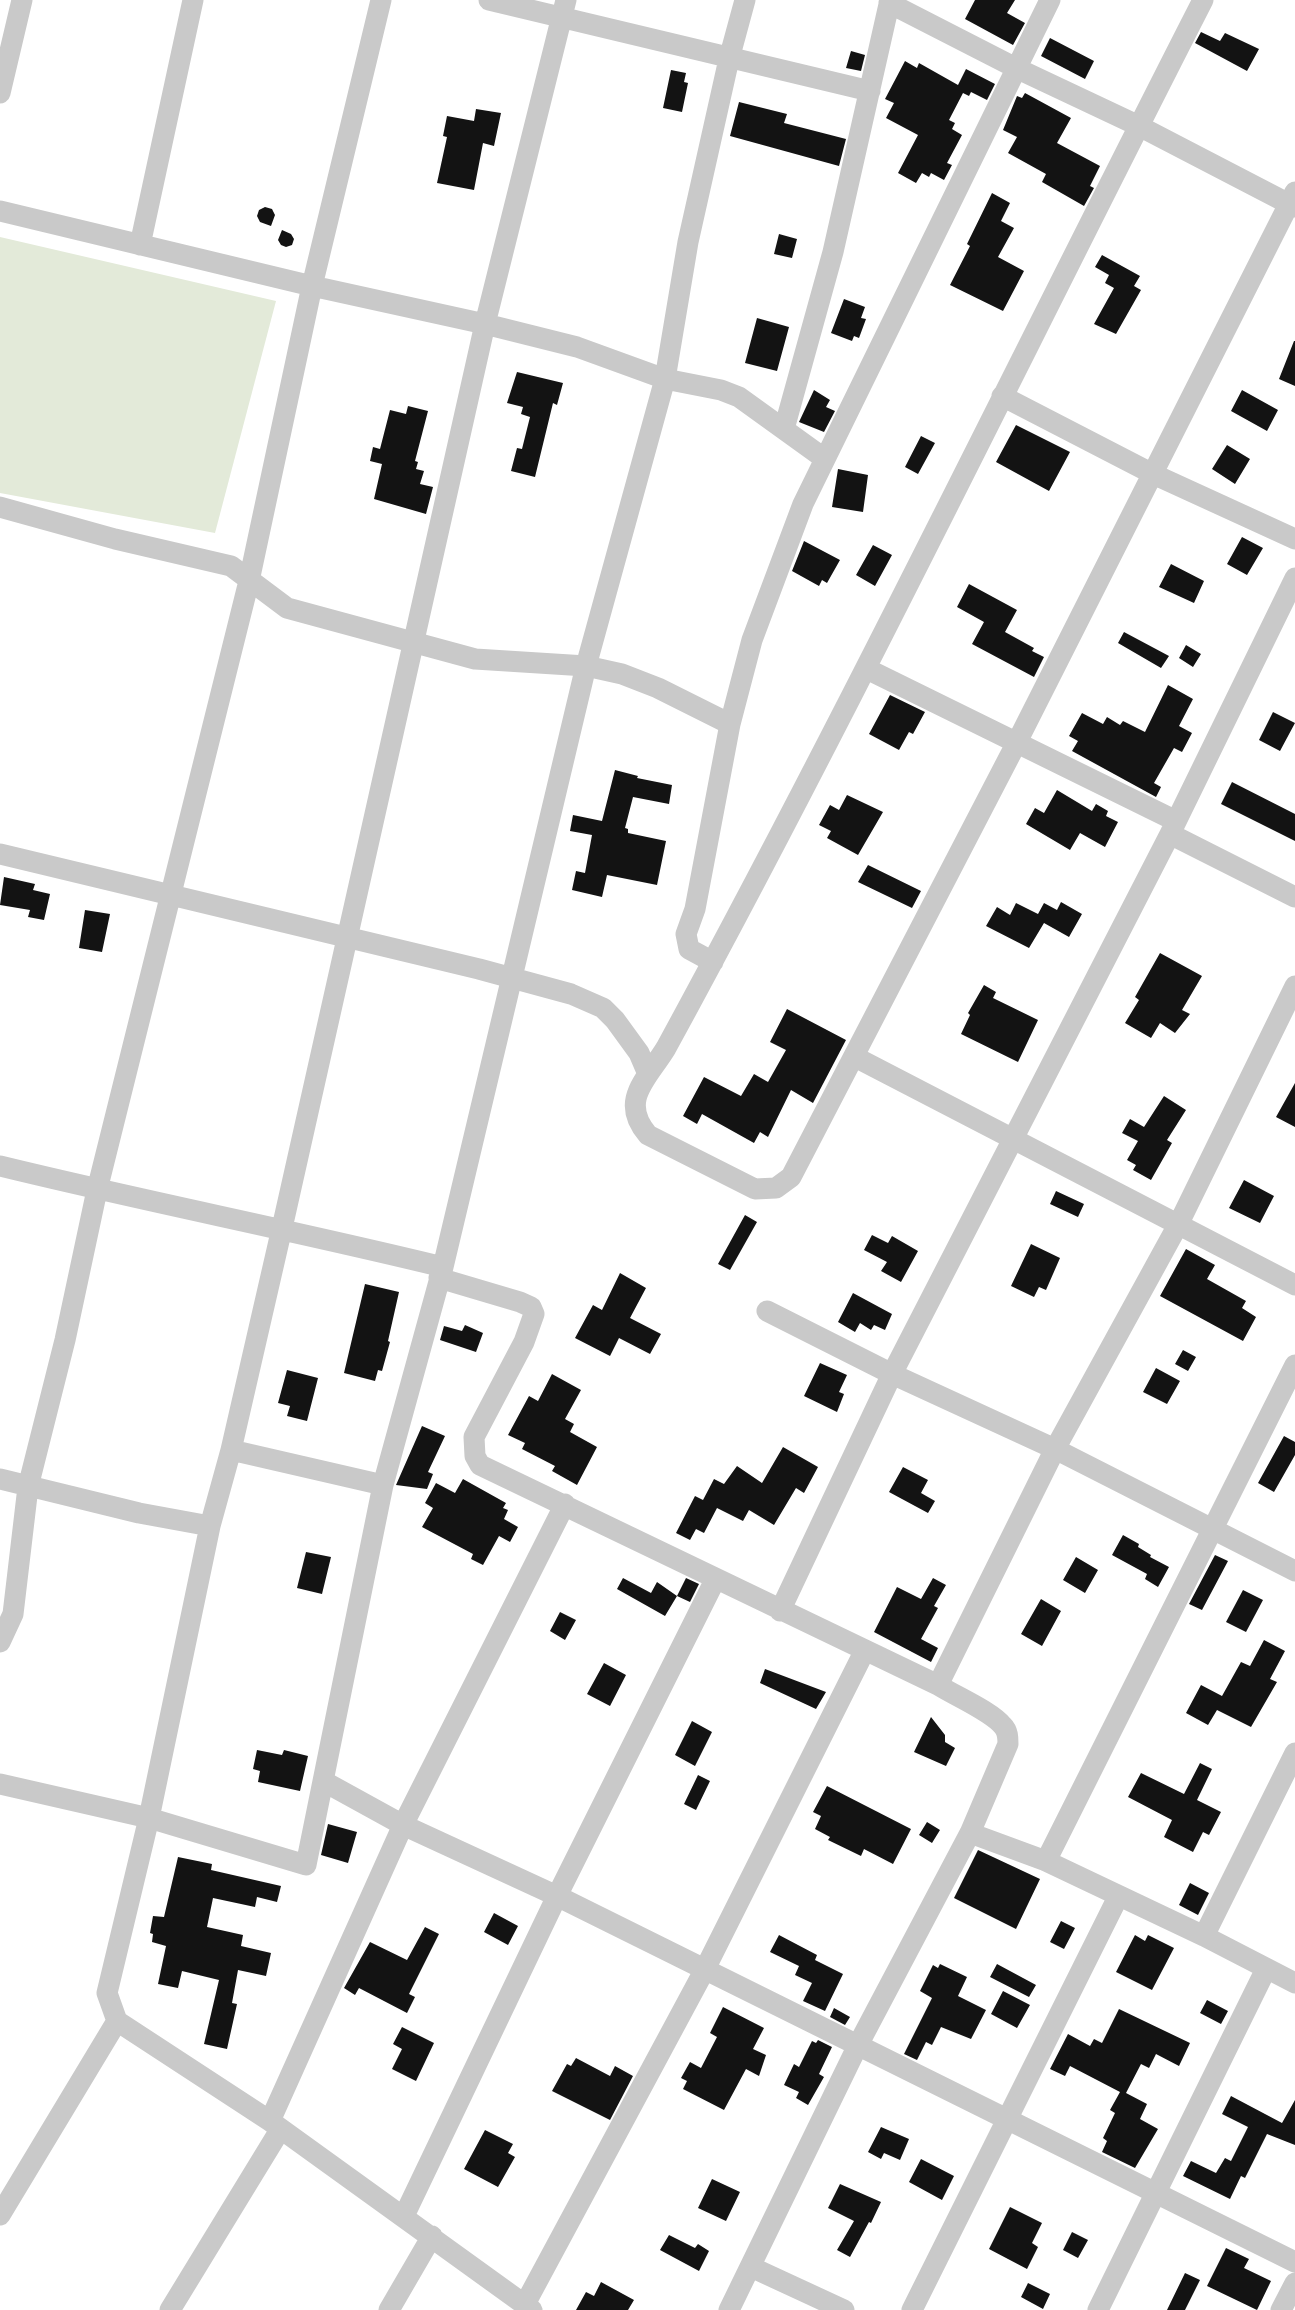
<!DOCTYPE html>
<html>
<head>
<meta charset="utf-8">
<style>
  body { margin:0 }
  canvas { display:block; background:#fff }
</style>
</head>
<body>
<canvas width="1295" height="2310"></canvas>
<script>
const g = document.querySelector('canvas').getContext('2d');
g.lineJoin = 'round';
function fillPath(path, color) {
  g.fillStyle = color;
  g.fill(path, 'evenodd');
}
function strokePath(path, color, width, dash) {
  g.strokeStyle = color;
  g.lineWidth = width;
  g.lineCap = dash ? 'butt' : 'round';
  g.setLineDash(dash || []);
  g.stroke(path);
}
const green = new Path2D(`
  M0 237 276 301 215 533 0 493Z`);
const building = new Path2D(`
  M975 0H1015L1007 13 1025 23 1013 45 965 19Z
  M1201 32 1220 41 1225 33 1259 49 1247 71 1195 43Z
  M1050 38 1094 61 1085 79 1041 56Z
  M851 51 865 55 861 71 846 68Z
  M905 61 917 68 919 63 958 85 966 69 995 84 987 100 971 92 969 96 963 93 949 120 955 123 952 129 962 135 947 163 952 165 944 180 931 173 929 177 922 173 916 183 898 173 918 135 886 118 894 103 885 99Z
  M671 70 686 73 684 82 688 83 682 112 663 108Z
  M1025 93 1071 118 1057 143 1100 166 1090 186 1094 188 1084 206 1042 182 1046 174 1008 153 1017 137 1003 130 1017 96 1022 98Z
  M739 102 787 114 784 123 846 139 839 166 730 136Z
  M476 109 501 113 494 146 483 143 474 190 437 183 447 137 443 136 447 116 474 121Z
  M992 193 1010 203 1001 221 1014 228 998 257 1024 271 1003 311 950 285 970 246 967 244Z
  M265 207 272 209 275 215 271 226 260 222 257 216 259 210Z
  M282 230 291 234 294 239 292 245 286 247 281 245 278 240Z
  M779 234 797 239 792 258 774 254Z
  M1102 255 1140 276 1134 286 1141 290 1116 334 1094 324 1114 288 1105 283 1109 275 1095 267Z
  M844 299 865 307 861 318 866 319 859 338 854 336 852 341 831 333Z
  M757 318 789 327 777 371 745 363Z
  M1294 341H1295V386L1279 379Z
  M517 372 563 383 557 405 553 403 535 477 511 471 517 448 522 449 530 417 521 414 523 407 507 403Z
  M814 390 830 400 826 407 835 411 824 432 799 422Z
  M1242 390 1278 410 1267 431 1231 411Z
  M408 406 428 411 415 461 418 462 416 469 424 471 420 484 433 487 426 514 374 499 382 464 370 461 373 447 380 449 390 410 406 414Z
  M1016 425 1070 452 1049 491 996 462Z
  M921 436 935 443 918 474 905 467Z
  M1227 445 1250 459 1235 484 1212 469Z
  M838 469 868 475 863 512 832 507Z
  M1242 537 1263 548 1247 575 1227 564Z
  M804 541 840 560 827 583 822 580 819 586 792 571Z
  M873 545 892 555 875 586 856 575Z
  M1171 564 1204 581 1194 603 1159 587Z
  M969 584 1017 610 1005 632 1034 648 1032 651 1044 657 1034 677 972 644 984 622 957 607Z
  M1124 632 1169 656 1161 668 1118 643Z
  M1186 645 1201 654 1193 667 1179 658Z
  M1168 685 1193 699 1179 726 1192 733 1182 752 1174 748 1154 783 1161 787 1156 797 1072 751 1078 741 1069 736 1082 713 1103 724 1107 717 1120 725 1123 721 1145 732Z
  M890 695 925 712 913 734 909 732 899 750 869 734Z
  M1273 712 1295 723 1280 751 1259 740Z
  M615 770 638 776 637 778 672 785 669 804 633 797 625 828 628 829V833L666 841 657 885 607 875 602 897 572 890 576 871 585 873 592 835 570 831 573 815 602 821Z
  M1232 782 1295 814V841L1221 804Z
  M1057 790 1092 811 1096 804 1108 811 1106 816 1118 822 1105 847 1080 833 1070 850 1026 824 1035 808 1044 813Z
  M847 795 883 812 858 855 827 838 831 831 819 825 830 805 839 810Z
  M868 865 921 891 912 908 858 882Z
  M4 877 35 884 33 890 50 894 44 920 28 917 30 910 0 905Z
  M1061 902 1082 914 1069 937 1044 923 1029 948 986 926 997 907 1010 915 1016 903 1038 914 1044 903 1057 910Z
  M85 910 110 914 102 952 79 948Z
  M1160 953 1202 976 1182 1010 1190 1014 1175 1033 1160 1023 1151 1038 1125 1023 1139 1000 1135 997Z
  M984 985 996 992 993 998 1038 1020 1018 1062 961 1034 970 1015 968 1013Z
  M787 1009 846 1040 813 1103 791 1090 768 1137 760 1132 754 1143 702 1114 697 1124 683 1116 704 1077 741 1096 754 1074 768 1082 786 1050 770 1042Z
  M1295 1083V1127L1276 1117Z
  M1164 1096 1186 1110 1167 1140 1172 1143 1151 1180 1133 1170 1136 1165 1127 1160 1138 1141 1122 1133 1130 1119 1144 1127Z
  M1244 1180 1274 1196 1260 1223 1229 1208Z
  M1056 1191 1084 1204 1078 1217 1050 1204Z
  M745 1215 757 1222 730 1270 718 1264Z
  M872 1235 888 1243 892 1236 918 1251 901 1282 881 1271 887 1262 864 1250Z
  M1031 1244 1060 1258 1046 1290 1039 1287 1034 1297 1011 1286Z
  M1186 1249 1215 1265 1207 1279 1246 1301 1242 1308 1256 1317 1243 1341 1160 1296Z
  M620 1273 646 1288 630 1318 661 1334 650 1354 619 1338 610 1356 575 1338 593 1305 602 1310Z
  M365 1284 399 1292 388 1341 390 1342 382 1371 378 1370 375 1381 344 1373Z
  M853 1293 892 1314 885 1330 874 1325 871 1330 860 1323 855 1332 838 1322Z
  M465 1325 483 1333 476 1352 440 1340 444 1326 462 1331Z
  M1183 1350 1196 1357 1188 1371 1175 1364Z
  M820 1363 847 1375 839 1392 844 1394 837 1412 804 1396Z
  M1156 1368 1180 1381 1167 1404 1143 1392Z
  M287 1370 318 1378 307 1421 287 1416 290 1406 278 1403Z
  M552 1374 581 1390 565 1419 574 1424 570 1432 597 1447 577 1485 552 1471 555 1466 522 1449 525 1443 508 1435 529 1396 538 1401Z
  M422 1426 445 1436 428 1472 433 1474 427 1489 396 1485Z
  M1284 1436 1295 1442V1455L1274 1492 1258 1483Z
  M783 1447 818 1467 804 1493 796 1488 774 1525 749 1510 743 1521 717 1508 704 1533 696 1529 690 1540 676 1533 695 1496 703 1500 714 1479 724 1484 737 1466 762 1483Z
  M903 1467 928 1480 921 1493 935 1501 928 1513 889 1492Z
  M463 1479 506 1503 503 1508 508 1510 504 1519 518 1527 510 1542 499 1536 483 1565 471 1559 473 1554 422 1527 433 1508 425 1503 436 1483 455 1493Z
  M1123 1535 1139 1544 1138 1547 1151 1555 1150 1557 1169 1567 1158 1587 1145 1579 1147 1574 1112 1555Z
  M306 1552 331 1557 322 1594 297 1588Z
  M1215 1555 1228 1561 1202 1610 1189 1604Z
  M1076 1557 1098 1570 1085 1593 1063 1580Z
  M623 1578 651 1593 657 1582 677 1596 665 1616 617 1589Z
  M686 1578 699 1584 690 1602 677 1596Z
  M933 1578 946 1585 934 1606 938 1608 921 1639 938 1648 931 1662 874 1632 897 1587 921 1599Z
  M1243 1590 1263 1600 1246 1632 1226 1622Z
  M1041 1599 1061 1611 1042 1646 1021 1634Z
  M560 1612 576 1620 565 1640 550 1631Z
  M1264 1640 1285 1651 1270 1679 1277 1682 1251 1727 1217 1710 1208 1725 1186 1713 1201 1685 1222 1696 1241 1662 1250 1666Z
  M604 1663 626 1675 610 1706 587 1694Z
  M765 1669 826 1692 816 1709 760 1683Z
  M931 1717 945 1735V1742L955 1748 946 1766 914 1752Z
  M692 1721 712 1732 695 1766 675 1755Z
  M257 1750 282 1755 284 1750 308 1756 300 1791 258 1782 260 1771 253 1769Z
  M1200 1763 1212 1769 1197 1800 1221 1812 1209 1835 1203 1832 1193 1852 1164 1837 1172 1820 1128 1797 1141 1773 1184 1794Z
  M698 1775 710 1781 696 1810 684 1804Z
  M827 1786 911 1829 893 1864 864 1849 861 1856 828 1840 830 1837 815 1829 821 1816 813 1812Z
  M927 1822 940 1830 932 1843 919 1835Z
  M328 1824 357 1832 348 1863 321 1855Z
  M978 1850 1040 1879 1016 1929 954 1898Z
  M178 1857 212 1864 211 1870 281 1886 277 1902 257 1897 255 1907 213 1898 207 1927 243 1935 241 1946 271 1953 266 1976 238 1970 232 2003 237 2004 227 2049 204 2044 219 1980 182 1971 178 1988 158 1984 166 1946 152 1942 153 1934 150 1933 153 1916 164 1917Z
  M1190 1883 1209 1893 1198 1915 1179 1905Z
  M494 1913 518 1926 508 1945 484 1932Z
  M1061 1921 1075 1928 1064 1949 1050 1942Z
  M425 1927 439 1934 409 1994 415 1997 407 2013 359 1988 355 1995 344 1988 370 1942 407 1960Z
  M779 1935 817 1955 815 1960 843 1974 825 2011 803 2001 812 1983 795 1975 799 1966 770 1952Z
  M1135 1935 1145 1941 1148 1935 1174 1948 1152 1990 1116 1972Z
  M940 1964 967 1977 958 1996 986 2010 971 2039 941 2027 932 2045 926 2042 917 2060 904 2054 932 1998 920 1991 933 1965 938 1968Z
  M997 1964 1036 1985 1029 1997 990 1977Z
  M1003 1991 1030 2005 1017 2028 991 2014Z
  M1207 2000 1228 2011 1221 2024 1200 2013Z
  M723 2007 764 2028 753 2049 766 2055 759 2076 746 2069 724 2110 683 2089 687 2081 681 2078 690 2062 701 2068 717 2037 710 2033Z
  M834 2008 850 2017 845 2025 830 2017Z
  M1119 2009 1190 2043 1179 2066 1156 2054 1149 2068 1141 2064 1126 2093 1147 2104 1140 2119 1158 2129 1135 2168 1102 2152 1107 2141 1103 2138 1115 2113 1110 2110 1120 2092 1070 2066 1065 2076 1050 2069 1068 2034 1090 2046 1094 2039 1102 2043Z
  M402 2027 434 2043 416 2081 392 2069 402 2049 393 2044Z
  M818 2040 832 2047 819 2074 824 2077 808 2105 796 2098 799 2092 784 2085 794 2064 799 2067 812 2041 816 2043Z
  M576 2058 610 2076 615 2066 633 2076 610 2120 552 2091 567 2064 571 2066Z
  M1231 2096 1282 2123 1295 2100V2145L1267 2134 1245 2178 1241 2176 1230 2199 1183 2176 1191 2161 1216 2173 1225 2158 1231 2161 1248 2127 1222 2114Z
  M881 2127 909 2139 900 2160 884 2153 881 2159 868 2152Z
  M485 2130 513 2144 508 2153 515 2157 498 2187 464 2169Z
  M921 2159 954 2176 942 2200 909 2182Z
  M712 2179 740 2192 726 2221 698 2208Z
  M840 2184 881 2202 871 2223 869 2222 850 2257 837 2250 854 2221 828 2208Z
  M1010 2207 1042 2223 1032 2243 1038 2247 1027 2269 989 2249Z
  M1072 2232 1088 2240 1078 2258 1063 2250Z
  M669 2235 695 2248 698 2244 709 2251 699 2271 660 2250Z
  M1226 2248 1249 2259 1244 2268 1271 2281 1257 2310 1207 2286Z
  M1185 2273 1200 2280 1185 2310H1167Z
  M601 2282 634 2300 628 2310H576L586 2292 594 2296Z
  M1028 2283 1050 2294 1043 2309 1021 2297Z`);
const minor = new Path2D(`
  M489 0 870 91
  M566 0 485 324 577 347 665 379 721 390 739 397 825 459
  M1203 0C1024 350 854 703 666 1048 648 1078 618 1100 648 1135L755 1189 776 1188 791 1177 1017 742 1295 192
  M889 3 1016 68 1139 126 1295 207
  M0 93 22 0
  M0 211 312 286 485 324 282 1228 231 1450 210 1526 149 1818 107 1993 117 2021 270 2121 532 2310
  M140 245 193 0
  M1002 396 1153 474 1295 539
  M784 429 833 252 890 0
  M0 507 115 539 231 566 287 608 475 659 586 666 622 674 658 688 730 724
  M867 669 1176 821
  M1170 834 1295 897
  M0 854 479 969 571 994 603 1008 615 1020 639 1053 648 1074
  M713 962 689 949 686 934 695 909 730 724 752 640 803 504 1050 0
  M855 1057 1295 1285
  M0 1166C147 1202 296 1231 443 1267
  M439 1278 520 1302 531 1307 534 1314 524 1342 474 1437 475 1456 480 1465 938 1685C955 1696 991 1711 1003 1726 1008 1731 1008 1738 1008 1744L970 1833 858 2045 729 2310
  M767 1311 892 1374 1055 1449 1295 1571
  M231 1450 383 1485
  M0 1479 139 1513 210 1526
  M780 1611 892 1374 1170 834 1295 578
  M0 1642 13 1614 28 1487 65 1340 97 1190 249 581 312 286 381 0
  M938 1685 1055 1449 1179 1223 1295 986
  M323 1781 403 1825 557 1896 1295 2262
  M0 1784 149 1818 306 1865 383 1485 443 1267 586 666 665 379 688 242 729 59 745 0
  M970 1833 1046 1861 1204 1936 1295 1983
  M1046 1861 1295 1365
  M1204 1936 1295 1753
  M270 2121 403 1825 565 1504
  M0 2215 117 2021
  M404 2216 557 1896 715 1580
  M751 2267 844 2310
  M525 2304 704 1971 865 1650
  M170 2310 280 2130
  M389 2310 432 2236
  M912 2310 1118 1897
  M1098 2310 1266 1969
  M1281 2310 1295 2283`);
fillPath(green, '#e3ead9');
fillPath(building, '#131313');
strokePath(minor, '#c9c9c9', 21);
</script>
</body>
</html>
